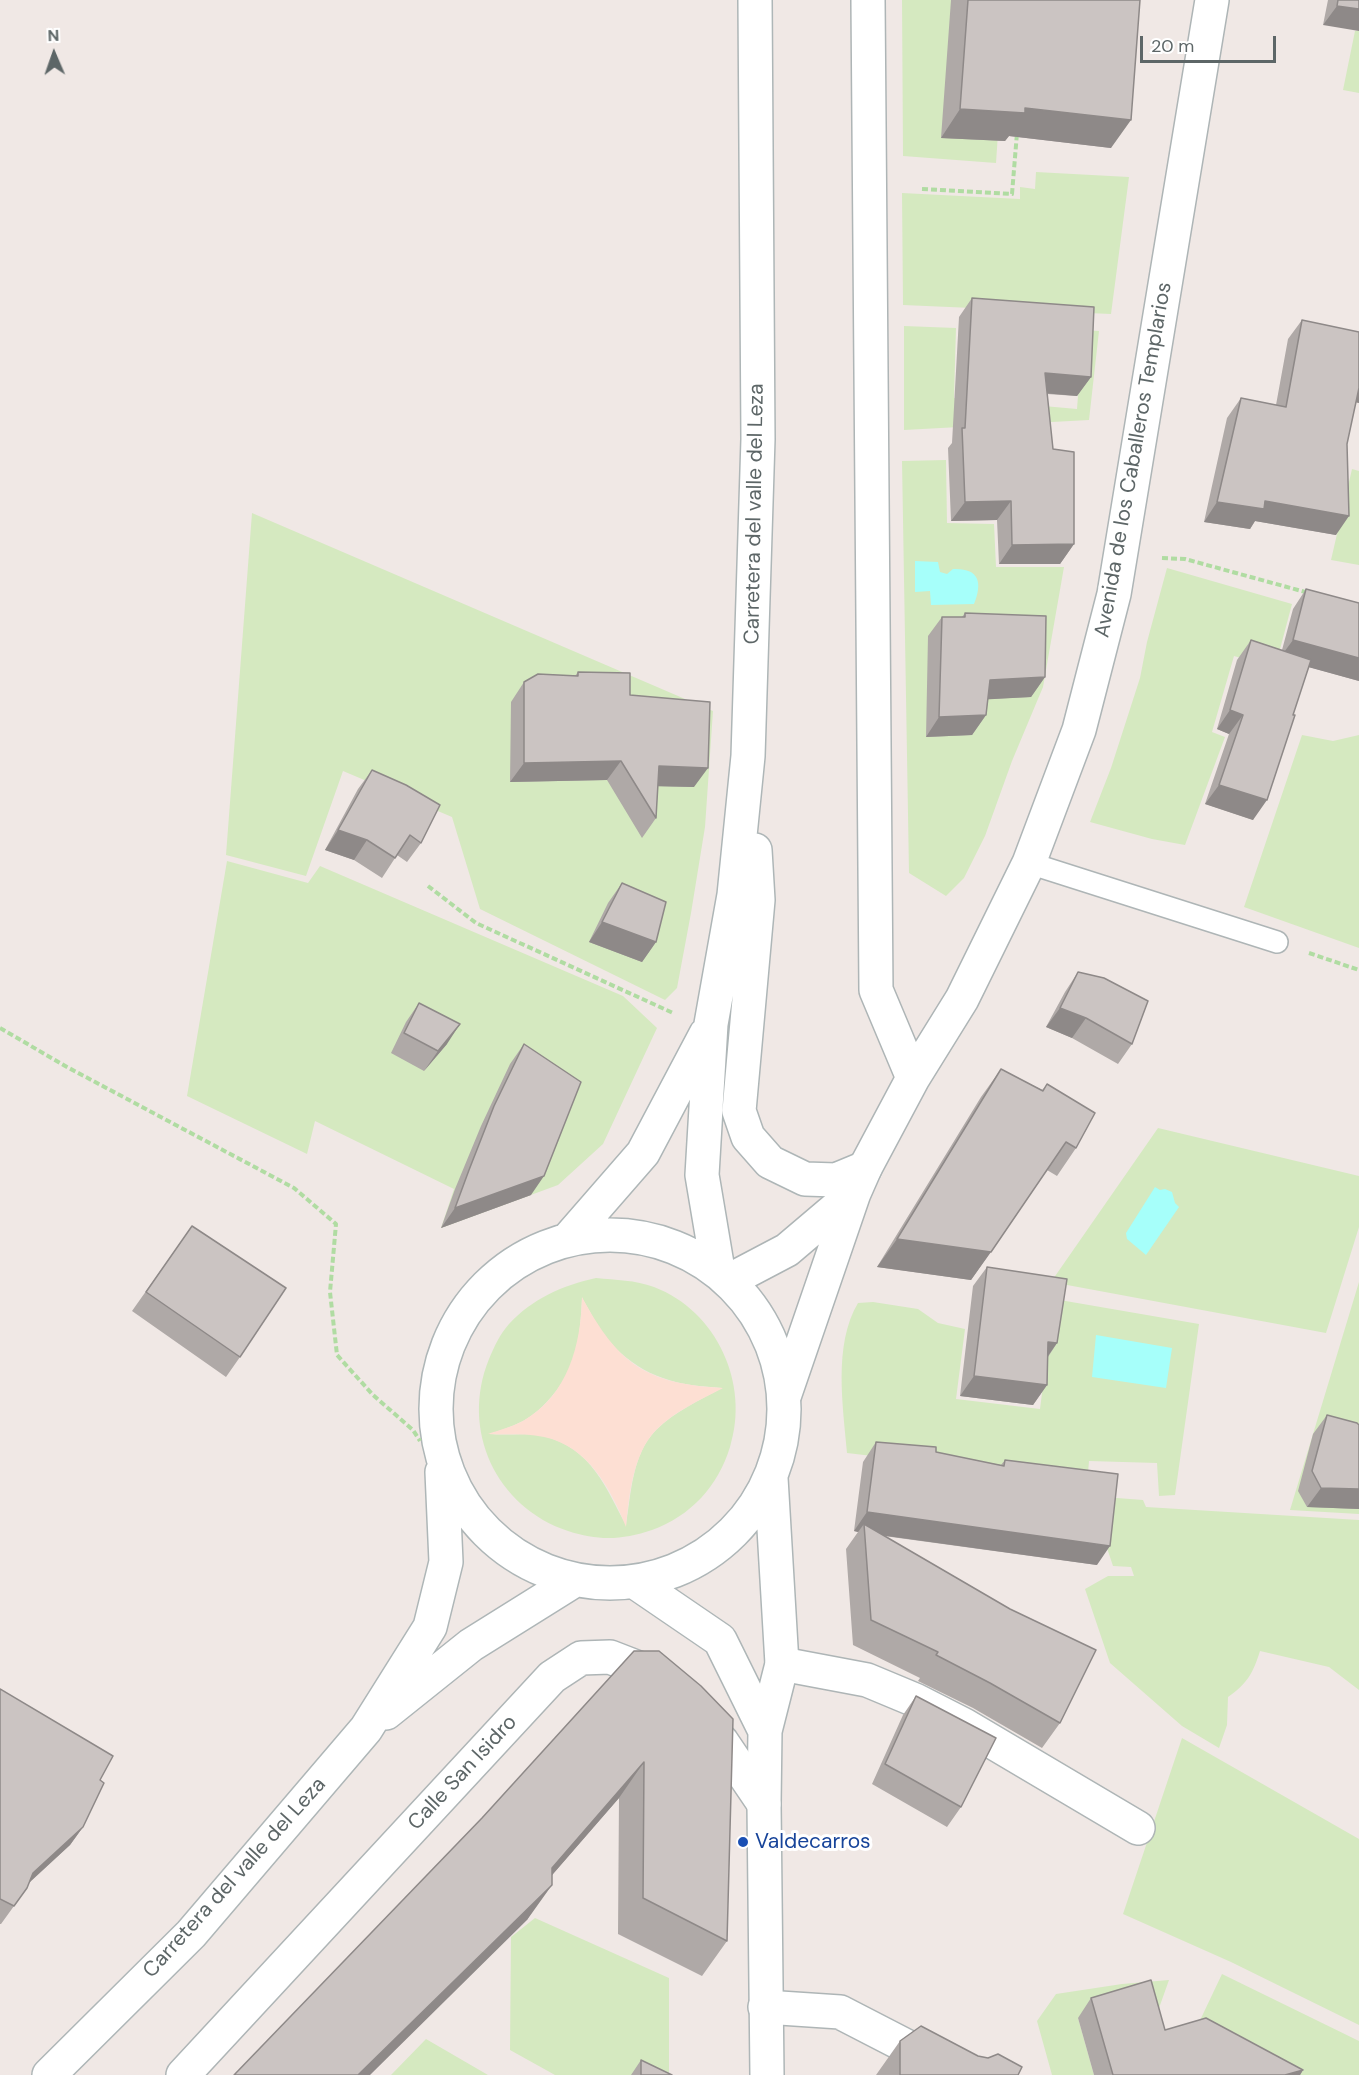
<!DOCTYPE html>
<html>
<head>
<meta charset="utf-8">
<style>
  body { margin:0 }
  #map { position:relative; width:1359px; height:2075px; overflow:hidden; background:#f0e8e5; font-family:"DM Sans",sans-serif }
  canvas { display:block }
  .north { position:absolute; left:24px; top:24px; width:60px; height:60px; -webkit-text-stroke:4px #fff; paint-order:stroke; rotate:358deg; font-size:16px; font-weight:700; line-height:24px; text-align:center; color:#5d6667 }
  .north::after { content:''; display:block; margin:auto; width:21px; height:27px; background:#5d6667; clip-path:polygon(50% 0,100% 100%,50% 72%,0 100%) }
  .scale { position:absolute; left:1140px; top:36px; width:136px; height:27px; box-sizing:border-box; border:3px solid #5d6667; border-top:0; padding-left:8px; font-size:18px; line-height:21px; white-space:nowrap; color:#5d6667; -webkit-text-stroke:4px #fff; paint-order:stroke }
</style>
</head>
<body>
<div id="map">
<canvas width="1359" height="2075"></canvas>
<div class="north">N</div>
<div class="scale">20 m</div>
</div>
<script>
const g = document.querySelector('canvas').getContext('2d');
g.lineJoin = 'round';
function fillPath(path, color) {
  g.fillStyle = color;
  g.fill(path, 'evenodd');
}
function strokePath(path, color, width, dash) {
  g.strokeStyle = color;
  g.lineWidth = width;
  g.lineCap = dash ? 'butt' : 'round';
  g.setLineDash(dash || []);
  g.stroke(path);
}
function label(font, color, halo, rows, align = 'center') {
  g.font = font + ' "DM Sans",sans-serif';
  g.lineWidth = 6;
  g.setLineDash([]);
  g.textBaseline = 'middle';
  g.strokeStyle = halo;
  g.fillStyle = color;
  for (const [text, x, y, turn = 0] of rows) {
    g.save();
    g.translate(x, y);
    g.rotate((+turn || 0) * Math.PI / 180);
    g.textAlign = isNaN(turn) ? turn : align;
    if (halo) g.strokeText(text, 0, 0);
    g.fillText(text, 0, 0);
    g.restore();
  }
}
const green = new Path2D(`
  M902 0H1007L996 163 903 156Z
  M1355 31H1359V93L1343 90Z
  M1036 172 1129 177 1111 314 903 305 902 193 1020 199V187L1035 189Z
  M904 326 956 328 954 398 1077 409 1083 330 1099 331 1089 420 904 430Z
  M946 460 947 523 994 524 996 567H1064L1043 687 1012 761 985 836 964 878 946 896 909 873 902 461Z
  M1352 469 1359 471V565L1331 560Z
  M252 513 713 711 705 827 691 913 677 988 665 1000 480 909 452 817 343 771 306 876 226 855Z
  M1167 568 1292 604 1275 668 1234 656 1212 732 1225 737 1185 845 1152 839 1090 822 1111 768 1140 678 1147 642Z
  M1302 735 1333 741 1359 735V948L1244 907Z
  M227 861 308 883 320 866 623 996 657 1028 603 1144 558 1185 441 1228 454 1189 315 1121 307 1154 187 1096Z
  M1158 1128 1359 1176V1227L1326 1333 1051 1282Z
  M596 1278C616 1280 635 1280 654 1287 717 1311 750 1384 730 1447 718 1486 691 1516 652 1530 623 1540 598 1541 568 1531 496 1507 460 1430 489 1359 494 1347 500 1334 509 1324 532 1299 563 1285 596 1278ZM582 1298C589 1309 594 1321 601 1331 625 1364 658 1382 699 1386 707 1387 715 1387 722 1388 700 1400 674 1412 656 1430 632 1454 631 1494 626 1525 606 1488 592 1450 547 1437 529 1432 509 1436 490 1434 500 1430 511 1427 521 1422 544 1411 569 1379 575 1354 580 1336 581 1317 582 1298Z
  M1359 1282V1514L1290 1510Z
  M1054 1299 1199 1324 1175 1495 1159 1496 1157 1463 1089 1461 1087 1485 966 1467 847 1453C843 1406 833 1345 858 1303L873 1302 918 1309 938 1323 965 1329 956 1399 1040 1409Z
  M1104 1497 1143 1500 1146 1507 1359 1520V1690L1329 1667 1260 1651C1253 1673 1248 1683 1228 1697L1227 1725 1219 1748 1182 1726 1110 1663 1085 1589 1108 1576H1134L1131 1567 1113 1566 1100 1527Z
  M1182 1738 1359 1839V2025L1231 1962 1123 1914Z
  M535 1918 669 1978V2075H555L510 2050 511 1937Z
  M1222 1974 1359 2041V2075H1279L1194 2033Z
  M1169 1980 1148 2039 1078 2018 1094 2075H1052L1037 2021 1056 1994 1122 1984Z
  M426 2039 488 2075H391Z`);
const sand = new Path2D(`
  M582 1297C618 1364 646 1384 723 1388 700 1400 675 1411 656 1430 633 1454 629 1495 626 1527 611 1489 588 1446 544 1437 526 1433 507 1435 488 1434 499 1430 512 1427 523 1421 568 1395 581 1345 582 1297Z`);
const water = new Path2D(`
  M915 561 938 562 940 572 947 574 953 569C979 568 983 582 974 604L931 605 930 591 915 592Z
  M1155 1187 1160 1190 1165 1189 1172 1192 1175 1203 1179 1207 1146 1255 1127 1239 1126 1233Z
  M1096 1335 1172 1348 1166 1388 1092 1377Z`);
const path = new Path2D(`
  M922 189 1012 194 1017 133
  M1162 558 1185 559 1309 593
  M428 886 476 923 673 1013
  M1309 953 1359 970
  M0 1028 67 1067 294 1188 336 1224 330 1292 337 1355 373 1395 413 1430 420 1441`);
const lane = new Path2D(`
  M1029 863 1277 942`);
const street = new Path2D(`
  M868 0 876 990 913 1078
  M730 1280 787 1250 853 1194
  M785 1394 854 1193 865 1168 913 1078 962 999 1029 863 1079 730 1114 594 1212 0
  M782 1664 867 1680 915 1700 964 1725 1138 1828
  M703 1722 722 1742 764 1804
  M765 2007 840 2012 962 2075
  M183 2075 552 1677 581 1658 610 1657 646 1671 663 1685`);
const secondary = new Path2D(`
  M755 850 758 900 739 1111 748 1137 770 1162 805 1179 836 1180 865 1168
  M436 1409a174 174 0 1 1 348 0a174 174 0 1 1-348 0Z
  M569 1238 643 1153 706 1034
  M718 1270 702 1175 711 1024 734 895 748 756 758 439 755 0
  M635 1582 720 1640 765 1731
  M386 1713 471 1645 575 1580
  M49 2075 191 1934 366 1729 430 1627 446 1562 442 1472
  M767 2075 764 1804 765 1731 782 1664 771 1478`);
const wall = new Path2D(`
  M951 0H1140L1111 148 1009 136 1005 141 941 138Z
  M1328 0H1359L1323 25Z
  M972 298 1091 377 1077 396 1047 394 1053 449 1074 544 1060 564H999L997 520 951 521 948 448 952 443 959 317Z
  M1302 320 1359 332V403L1356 402 1347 444 1336 535 1255 521 1250 529 1204 522 1227 418 1241 398 1276 405 1288 339Z
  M1306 589 1359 603V681L1309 667 1253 820 1205 804 1229 734 1217 729 1237 660 1251 640 1282 650 1293 609Z
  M965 613 1045 677 1031 697 988 699 986 715 972 735 926 737 928 636 942 617H962Z
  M578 672 630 695 694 787 658 786 656 818 642 838 607 780 510 782 511 702 524 682 575 676Z
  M372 770 421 843 407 862 397 855 382 878 354 860 325 850 358 789Z
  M622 883 656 942 642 962 589 942 608 903Z
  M1078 972 1132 1044 1118 1064 1072 1038 1046 1027 1065 992Z
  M419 1003 447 1044 424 1071 391 1053 406 1022Z
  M524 1044 531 1195 441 1228 455 1189 481 1126 510 1064Z
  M1001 1069 1042 1090 1047 1084 1076 1148 1057 1176 1047 1170 971 1280 877 1267 981 1097Z
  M192 1226 240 1357 226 1377 132 1311Z
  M987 1267 1057 1343 1048 1357 1047 1385 1033 1405 960 1396 973 1286Z
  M1327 1415 1359 1509 1307 1507 1298 1491 1313 1434Z
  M876 1442 1001 1465 1005 1460 1097 1565 884 1536 1060 1723 1042 1748 973 1708 918 1681 920 1678 853 1645 846 1549 858 1532 854 1531 863 1462Z
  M634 1651 727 1941 702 1976 618 1934 619 1798 552 1875 527 1920 482 1818Z
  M0 1689 100 1780 83 1827 70 1845 29 1883 27 1888 1 1924H0Z
  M916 1696 961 1807 947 1827 872 1784 903 1715Z
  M1091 1998 1165 2030 1303 2070 1300 2075H1094L1078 2018Z
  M900 2041 978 2056 1018 2075H876Z
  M641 2060 672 2075H631Z`);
const shadedWall = new Path2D(`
  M1337 6 1359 9V31L1323 25Z
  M1025 108 1131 120 1111 148 1009 136 1005 141 941 138 960 109Z
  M1045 373 1091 377 1077 396 1031 392Z
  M1359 383V403L1347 400Z
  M1011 501 997 520 951 521 965 502Z
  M1265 501 1349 516 1336 535 1255 521 1250 529 1204 522 1217 502Z
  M1074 544 1060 564H999L1012 545Z
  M1293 640 1359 658V681L1279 659Z
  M1045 677 1031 697 976 700 990 680Z
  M1230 710 1243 715 1229 734 1217 729Z
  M986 715 972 735 926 737 939 717Z
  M621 761 607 780 510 782 524 763Z
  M659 766 708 768 694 787 646 786Z
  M1219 785 1267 800 1253 820 1205 804Z
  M338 830 367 840 354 860 325 850Z
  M602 922 656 942 642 962 589 942Z
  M1060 1008 1086 1018 1072 1038 1046 1027Z
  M460 1024 447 1044 424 1071 438 1051Z
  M544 1176 531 1195 441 1228 455 1208Z
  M897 1239 991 1252 971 1280 877 1267Z
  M1048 1342 1057 1343 1043 1363Z
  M974 1376 1047 1385 1033 1405 960 1396Z
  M1321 1488 1359 1489V1509L1307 1507Z
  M867 1512 1110 1546 1097 1565 865 1533 864 1524 858 1532 854 1531Z
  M644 1762 619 1798 527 1904 552 1868Z
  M83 1827 70 1845 20 1891 33 1873Z
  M552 1885 527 1920 370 2075H358Z
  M1303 2070 1300 2075H1285Z`);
const building = new Path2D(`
  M968 0H1140L1131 120 1025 108V113L960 109Z
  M1338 0H1359V9L1337 6Z
  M972 298 1094 307 1091 377 1045 373 1053 449 1074 452V544L1012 545 1011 501 965 502 962 428H965Z
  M1302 320 1359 332V388L1347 444 1349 516 1265 501 1264 509 1217 502 1241 398 1286 407Z
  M1306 589 1359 603V658L1293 640Z
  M965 613 1046 616 1045 677 990 680 986 715 939 717 942 617H965Z
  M1251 640 1311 660 1293 715H1295L1267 800 1219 785 1243 715 1230 710Z
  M578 672 630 673V695L710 702 708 768 659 766 656 818 621 761 524 763V682L538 674 578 676Z
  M372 770 406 785 440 805 421 843 410 835 395 858 367 840 338 830Z
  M622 883 666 902 656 942 602 922Z
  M1078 972 1104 978 1148 1001 1132 1044 1086 1018 1060 1008Z
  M419 1003 460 1024 438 1051 404 1033Z
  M524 1044 581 1082 544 1176 455 1208 469 1170 494 1106Z
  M1001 1069 1043 1091 1047 1084 1095 1113 1076 1148 1066 1142 991 1252 897 1239Z
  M192 1226 286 1288 240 1357 146 1292Z
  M987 1267 1067 1279 1057 1343 1048 1342 1047 1385 974 1376Z
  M1327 1415 1357 1423 1359 1425V1489L1321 1488 1312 1471Z
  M876 1442 936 1447V1452L1004 1466 1005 1460 1118 1474 1110 1546 867 1512Z
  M864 1524 1010 1609 1096 1650 1060 1723 990 1683 936 1655 938 1652 871 1620Z
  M634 1651H659L701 1686 733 1719 727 1941 643 1898 644 1762 552 1868V1885L358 2075H234L482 1818Z
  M0 1689 113 1756 100 1780 104 1783 83 1827 33 1873 27 1888 14 1906 0 1899Z
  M916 1696 996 1738 961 1807 885 1764Z
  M1151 1980 1165 2030 1206 2018 1303 2070 1285 2075H1113L1091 1998Z
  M921 2026 978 2056 988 2058 998 2054 1022 2067 1018 2075H900V2041Z
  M641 2060 672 2075H641Z`);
const markers = [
  [743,1842,6,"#1a4fb4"]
];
const streetNames = [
  ["Avenida de los Caballeros Templarios",1134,460,-80],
  ["Carretera del valle del Leza",755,514,-89],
  ["Calle San Isidro",463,1773,-47],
  ["Carretera del valle del Leza",235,1878,-48]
];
const transitNames = [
  ["Valdecarros",755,1842]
];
fillPath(green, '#d5e9c0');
fillPath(sand, '#fddfd3');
fillPath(water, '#a6fffa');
strokePath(lane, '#aeb5b6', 24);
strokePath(street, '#aeb5b6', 36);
strokePath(secondary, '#aeb6b7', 36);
strokePath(path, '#b0dca2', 4, [6, 3]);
strokePath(lane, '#fff', 21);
strokePath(street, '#fff', 33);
strokePath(secondary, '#fff', 33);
fillPath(wall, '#afa9a7');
fillPath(shadedWall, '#8e8988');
fillPath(building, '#cbc4c2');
strokePath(building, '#8e8988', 1.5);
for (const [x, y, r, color] of markers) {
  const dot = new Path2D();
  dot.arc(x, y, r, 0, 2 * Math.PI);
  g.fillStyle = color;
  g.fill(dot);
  strokePath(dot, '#fff', 2);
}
label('21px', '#5d6667', '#fff', streetNames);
label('21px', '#164399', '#fff', transitNames, 'left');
</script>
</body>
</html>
